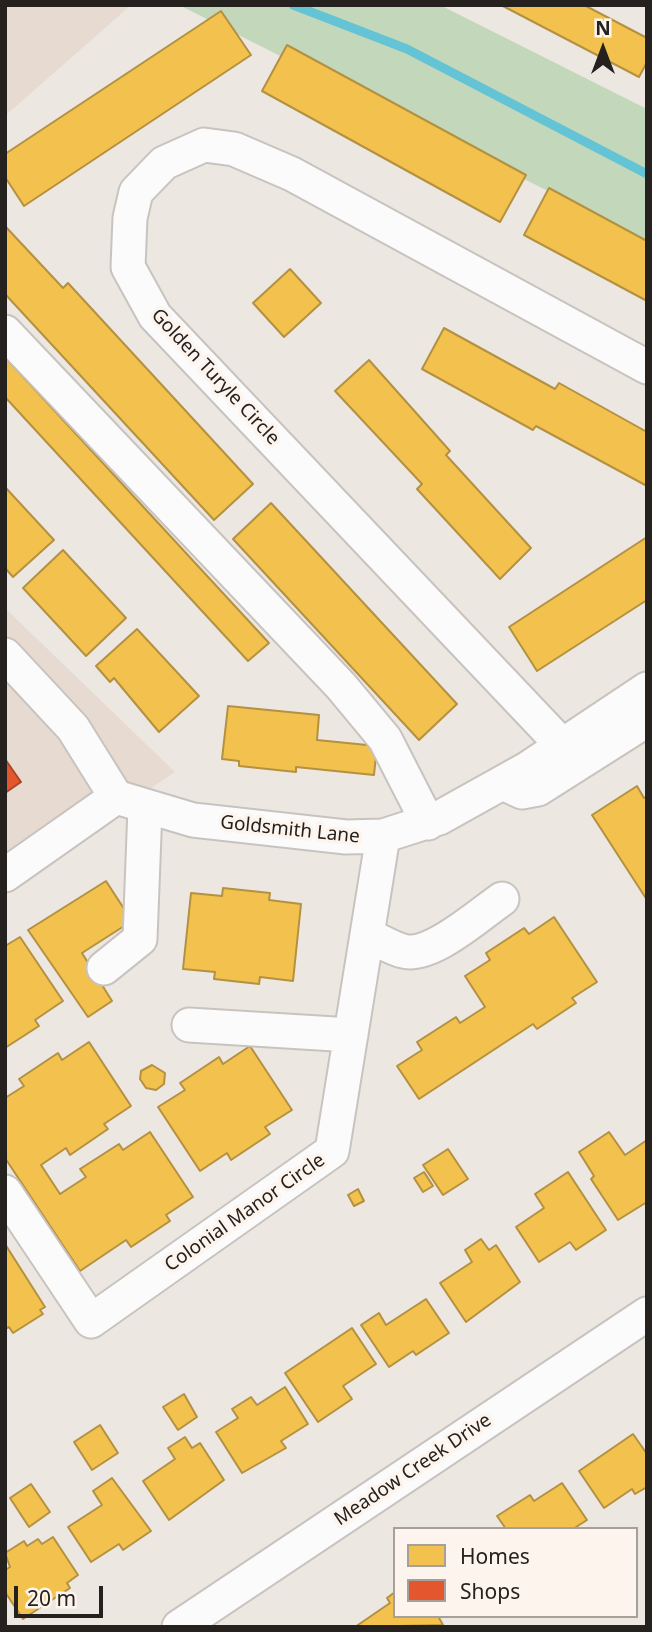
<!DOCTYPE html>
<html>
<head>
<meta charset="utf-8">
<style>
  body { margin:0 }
  #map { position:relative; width:652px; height:1632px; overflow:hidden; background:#ede7e2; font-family:"Noto Sans",sans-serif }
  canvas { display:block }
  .frame { position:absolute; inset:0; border:7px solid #25211e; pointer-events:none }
  .legend { position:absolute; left:393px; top:1527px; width:245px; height:91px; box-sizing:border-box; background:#fdf4ed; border:2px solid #a7a09a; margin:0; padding:9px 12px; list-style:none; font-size:21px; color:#25211e }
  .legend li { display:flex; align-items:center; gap:14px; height:35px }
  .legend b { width:35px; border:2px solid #a7a09a }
  .north { position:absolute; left:568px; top:14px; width:70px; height:70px; -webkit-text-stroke:5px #fdf4ed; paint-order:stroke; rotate:0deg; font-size:19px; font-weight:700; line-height:28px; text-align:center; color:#25211e }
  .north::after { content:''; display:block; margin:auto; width:24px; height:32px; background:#25211e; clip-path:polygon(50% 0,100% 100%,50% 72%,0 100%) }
  .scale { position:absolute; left:14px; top:1586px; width:89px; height:32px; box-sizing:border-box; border:4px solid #25211e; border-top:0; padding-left:9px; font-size:21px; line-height:24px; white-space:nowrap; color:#25211e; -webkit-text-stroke:5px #fdf4ed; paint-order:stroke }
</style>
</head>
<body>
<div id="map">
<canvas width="652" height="1632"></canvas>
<div class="frame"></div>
<ul class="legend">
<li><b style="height:19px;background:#f2c14e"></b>Homes</li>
<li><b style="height:19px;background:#e4572e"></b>Shops</li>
</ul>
<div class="north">N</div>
<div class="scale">20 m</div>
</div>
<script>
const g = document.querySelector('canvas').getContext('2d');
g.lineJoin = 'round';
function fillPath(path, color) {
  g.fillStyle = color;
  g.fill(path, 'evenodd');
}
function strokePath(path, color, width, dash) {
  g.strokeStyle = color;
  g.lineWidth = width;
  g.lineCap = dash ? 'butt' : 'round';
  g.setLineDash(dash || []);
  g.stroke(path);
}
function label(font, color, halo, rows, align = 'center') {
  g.font = font + ' "Noto Sans",sans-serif';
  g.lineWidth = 7;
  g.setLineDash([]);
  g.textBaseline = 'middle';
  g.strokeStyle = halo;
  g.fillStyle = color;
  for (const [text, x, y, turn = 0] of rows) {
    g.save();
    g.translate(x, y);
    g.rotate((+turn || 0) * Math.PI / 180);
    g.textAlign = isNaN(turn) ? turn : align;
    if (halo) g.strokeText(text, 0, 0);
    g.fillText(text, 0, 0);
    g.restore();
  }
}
const built = new Path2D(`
  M5 5H131L5 116Z
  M5 608 175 772 5 887Z`);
const green = new Path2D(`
  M179 5H440L647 109V241Z`);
const homes = new Path2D(`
  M501 5H584L647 38V62L639 77Z
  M221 11 251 55 24 206 5 177V154Z
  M287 45 526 175 500 222 262 91Z
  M549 188 647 241V301L524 235Z
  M5 226 63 288 68 283 253 484 214 520 5 294Z
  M290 269 321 303 284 337 253 303Z
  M444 328 555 389 559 383 647 432V486L536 426 533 430 422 369Z
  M5 357 269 643 248 661 5 397Z
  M369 360 450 451 446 455 531 548 500 579 417 489 422 484 335 391Z
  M5 487 54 540 13 577 5 568Z
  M271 503 457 704 419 740 233 539Z
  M647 537V600L537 671 509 627Z
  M63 550 126 618 86 656 23 588Z
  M137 629 199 696 159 732 114 678 110 682 96 666Z
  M228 706 319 715 317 740 377 746 374 775 296 767V772L239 766V761L222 759Z
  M637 786 644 798 647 796V900L592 815Z
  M106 881 132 921 82 953 112 1001 88 1017 28 930Z
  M223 888 270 893 269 900 301 904 293 981 260 977 259 984 214 979 215 972 183 969 191 893 222 896Z
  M554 917 597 982 572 998 576 1003 537 1029 533 1024 419 1099 397 1066 422 1050 417 1042 456 1017 460 1023 485 1007 465 976 490 960 486 953 524 928 529 934Z
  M20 937 63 1001 35 1020 39 1026 5 1048V946Z
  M89 1042 131 1106 104 1124 108 1129 70 1155 66 1148 41 1165 60 1194 86 1177 80 1169 119 1144 123 1150 150 1132 193 1197 166 1215 170 1221 131 1247 126 1240 80 1271 5 1158V1098L24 1086 19 1079 58 1053 62 1060Z
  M250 1046 292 1110 265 1127 270 1134 231 1160 227 1153 200 1171 158 1107 185 1090 180 1083 219 1057 223 1064Z
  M152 1065 165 1073 164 1084 156 1090 146 1088 140 1079 141 1071Z
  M609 1132 625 1155 647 1140V1202L618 1220 591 1179 594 1176 579 1152Z
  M448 1149 468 1179 443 1195 423 1165Z
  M424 1172 433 1186 423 1192 414 1178Z
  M568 1172 606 1230 576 1250 570 1242 539 1262 516 1227 544 1208 535 1194Z
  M358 1189 364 1201 354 1206 348 1195Z
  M481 1239 489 1250 496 1245 520 1282 466 1322 440 1283 472 1262 465 1250Z
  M5 1244 45 1307 40 1310 43 1314 13 1333 9 1327 5 1329Z
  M426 1299 449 1333 416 1355 413 1351 389 1367 361 1325 379 1313 386 1325Z
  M352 1328 376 1364 343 1386 352 1399 318 1422 285 1373Z
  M285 1387 308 1424 281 1441 286 1448 242 1473 216 1432 238 1418 232 1409 251 1397 257 1405Z
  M184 1394 197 1417 178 1430 163 1407Z
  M100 1425 118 1453 92 1470 74 1442Z
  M633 1434 647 1454V1487L635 1494 632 1489 604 1508 579 1471Z
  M185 1437 192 1448 200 1443 224 1480 169 1520 143 1481 175 1459 168 1448Z
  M112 1478 151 1531 123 1550 119 1544 91 1562 68 1527 102 1505 93 1491Z
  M562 1483 587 1520 573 1529H506L497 1516 530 1495 534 1501Z
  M31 1484 50 1512 29 1527 10 1498Z
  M53 1537 78 1575 67 1583 70 1588 23 1619 5 1592V1570L10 1567 5 1553 24 1541 27 1546 38 1539 42 1544Z
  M395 1592V1616H438L443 1625 355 1627 390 1603 387 1598Z`);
const shops = new Path2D(`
  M5 759 21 782 5 793Z`);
const stream = new Path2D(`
  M293 5 407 49 647 174`);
const minor = new Path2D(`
  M5 332 341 686 385 739 428 823
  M5 655 73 728 116 797
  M562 745 155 316 128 267 130 218 136 192 164 163 204 145 234 149 292 174 647 367
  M507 785 522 792 538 789 647 720
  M5 875 116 797 193 820 346 837 383 836 439 818 527 769 647 689
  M367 935C379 940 391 948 403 951 430 959 479 915 502 899
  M104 968 140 939 145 808
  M189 1025 351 1035
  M5 1192 91 1321 332 1151 383 836
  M179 1627 647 1314`);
const streetNames = [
  ["Golden Turyle Circle",215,377,47],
  ["Goldsmith Lane",290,830,6],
  ["Colonial Manor Circle",245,1213,-35],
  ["Meadow Creek Drive",413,1470,-34]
];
fillPath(built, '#e7dad1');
fillPath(green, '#c3d8bb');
fillPath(homes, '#f2c14e');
strokePath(homes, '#b49140', 2);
fillPath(shops, '#e4572e');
strokePath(shops, '#ab4729', 2);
strokePath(stream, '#64c3d4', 9);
strokePath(minor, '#c8c3bf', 37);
strokePath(minor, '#fcfbfb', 33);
label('19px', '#25211e', '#fdf4ed', streetNames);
</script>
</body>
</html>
